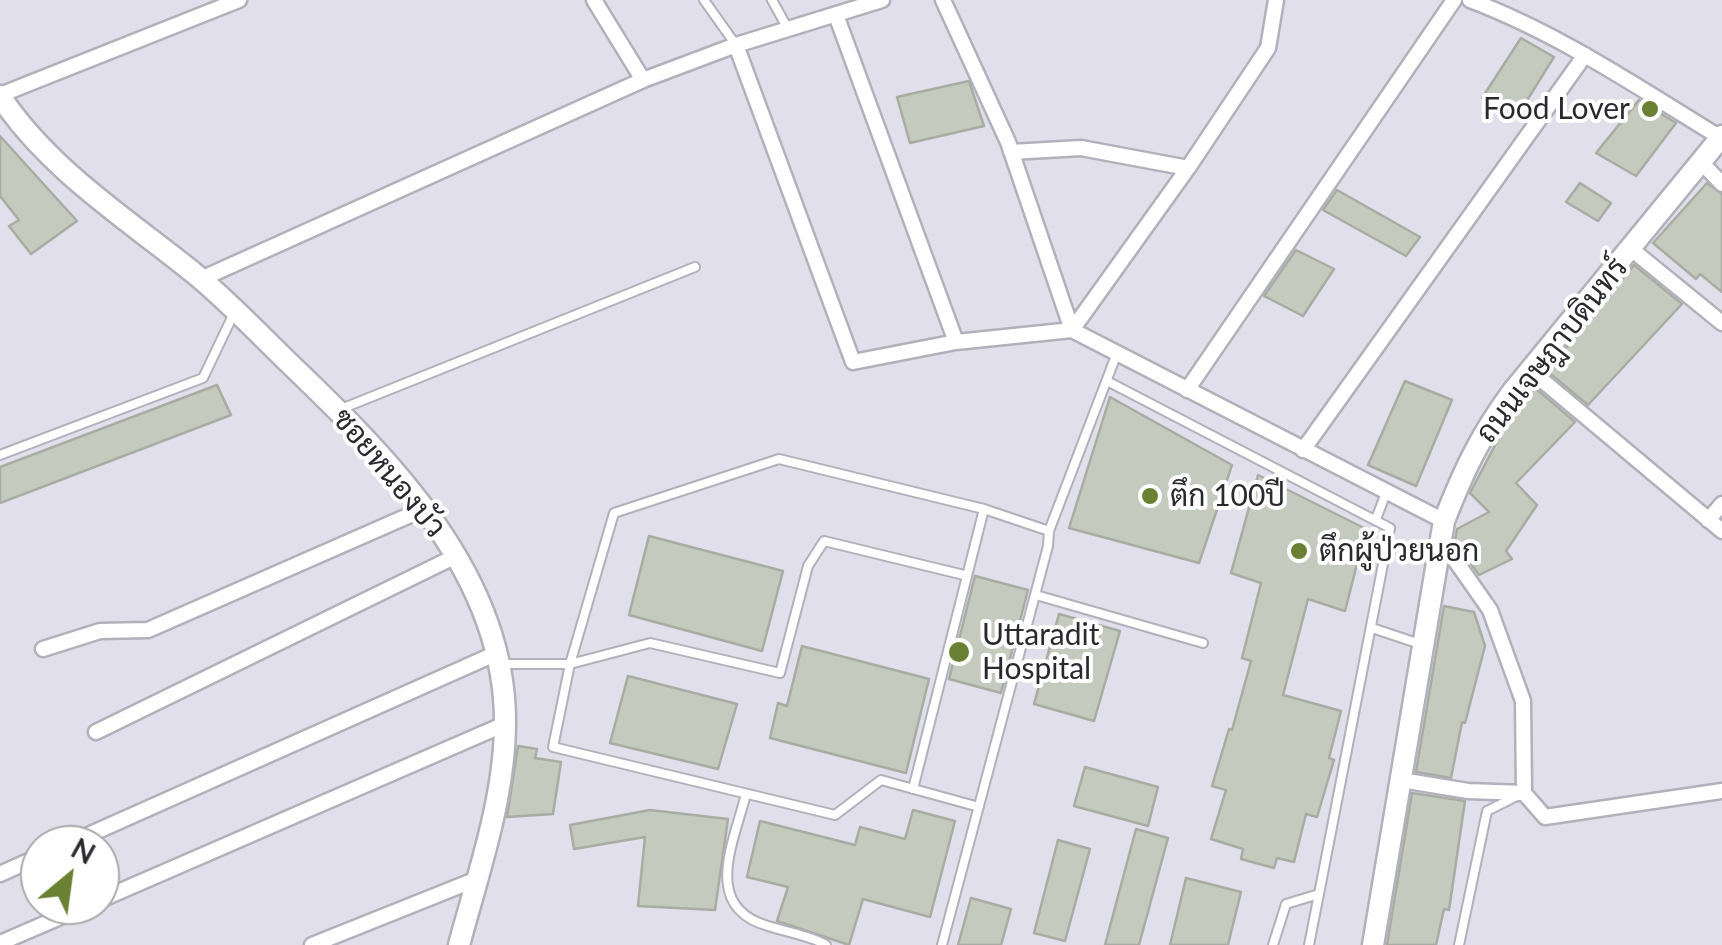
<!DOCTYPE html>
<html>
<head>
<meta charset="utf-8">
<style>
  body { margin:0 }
  #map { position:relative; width:1722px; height:945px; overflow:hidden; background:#e0dfeb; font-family:Lato,sans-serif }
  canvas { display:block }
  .north { position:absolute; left:20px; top:825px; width:100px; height:100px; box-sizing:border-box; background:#fff; border:2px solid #aaa9ab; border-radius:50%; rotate:29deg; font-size:28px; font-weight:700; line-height:40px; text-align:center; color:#2a292e }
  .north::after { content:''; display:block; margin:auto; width:35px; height:45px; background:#6a8032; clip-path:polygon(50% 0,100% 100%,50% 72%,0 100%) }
</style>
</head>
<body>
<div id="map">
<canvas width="1722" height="945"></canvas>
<div class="north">N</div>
</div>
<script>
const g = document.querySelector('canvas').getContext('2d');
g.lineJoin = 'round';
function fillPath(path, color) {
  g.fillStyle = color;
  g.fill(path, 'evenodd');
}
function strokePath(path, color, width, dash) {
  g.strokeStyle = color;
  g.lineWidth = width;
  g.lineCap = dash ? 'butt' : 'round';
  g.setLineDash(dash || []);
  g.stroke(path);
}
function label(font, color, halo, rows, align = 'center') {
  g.font = font + ' Lato,Sarabun,sans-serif';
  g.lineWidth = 8;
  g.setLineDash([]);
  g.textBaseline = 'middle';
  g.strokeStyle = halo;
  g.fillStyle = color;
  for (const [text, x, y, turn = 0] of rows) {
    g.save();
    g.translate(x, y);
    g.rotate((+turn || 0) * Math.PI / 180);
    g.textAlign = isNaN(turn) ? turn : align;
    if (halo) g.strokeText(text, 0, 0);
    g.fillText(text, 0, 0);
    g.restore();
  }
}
const building = new Path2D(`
  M1521 38 1554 57 1516 118 1482 98Z
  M969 81 984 126 910 143 897 97Z
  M1639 100 1676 123 1636 176 1596 153Z
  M0 136 77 221 31 254 9 226 19 220 0 196Z
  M1580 183 1611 203 1598 221 1566 202Z
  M1707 183 1722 194V292L1700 274 1696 279 1653 243Z
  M1337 190 1420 237 1406 256 1323 210Z
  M1296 250 1334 269 1303 316 1264 296Z
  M1634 265 1682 304 1588 405 1547 371Z
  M1405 381 1452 400 1416 486 1368 465Z
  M217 385 231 415 0 503V467Z
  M1534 387 1575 422 1516 483 1537 505 1506 551 1512 559 1479 575 1455 541 1457 529 1489 512 1470 493 1503 430Z
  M1110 397 1232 465 1199 563 1069 528Z
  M1258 475 1366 529 1345 611 1308 599 1283 695 1341 711 1329 758 1334 760 1317 817 1306 814 1294 862 1277 858 1274 868 1241 859 1243 849 1211 839 1226 790 1212 786 1229 729 1232 730 1251 661 1242 658 1261 583 1231 573Z
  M649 536 783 571 762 651 629 615Z
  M975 576 1028 590 1001 693 949 679Z
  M1444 606 1474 612 1485 646 1465 723 1462 722 1451 778 1416 772Z
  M1059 614 1120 631 1094 721 1034 704Z
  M802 646 929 679 906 773 770 738 778 703 787 706Z
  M628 676 737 704 718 769 610 743Z
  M518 746 537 749 535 758 561 762 553 814 507 817Z
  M1085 767 1158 787 1148 826 1074 806Z
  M1412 793 1465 801 1449 910 1444 909 1436 945H1387Z
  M650 810 728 819 715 910 638 906 645 837 574 849 570 825Z
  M913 810 955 821 930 917 863 899 849 945 777 921 788 887 747 877 760 821 855 845 860 827 905 839Z
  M1136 829 1168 838 1139 945H1105Z
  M1058 840 1090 849 1065 941 1034 933Z
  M1186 878 1241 892 1228 945H1170Z
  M971 898 1011 909 1001 945H958Z`);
const lane = new Path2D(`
  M704 0 736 45
  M772 0 788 29
  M1107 381 1390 528 1319 894 1286 904 1273 945
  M341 409 695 267
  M0 455 203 378 235 311
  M1376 519 1386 493
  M1036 595 1203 643
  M1372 628 1423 645
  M501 664H570L650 643 780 673 808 566 824 541 964 575
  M913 789 984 509
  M746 794C734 842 701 907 768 926 786 932 812 936 826 945
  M979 807 881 780 835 815 553 747 570 664 614 513 779 459 984 509 1049 531
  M942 945 1048 546 1049 531 1117 353
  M1309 945 1319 894
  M1459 945 1487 811 1517 796`);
const street = new Path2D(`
  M594 0 643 80
  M943 0 1008 142 1072 330
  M1470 0C1560 34 1639 88 1721 138
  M836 15 956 342
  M736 45 853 362 956 342 1072 330 1444 521
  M0 95 239 0
  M1011 152 1081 148 1188 168
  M1701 162 1722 184
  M1630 248 1722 323
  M201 279 643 80 736 45 882 0
  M1072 330 1188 168 1268 48 1276 0
  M1530 370 1722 531
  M1187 390 1454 0
  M1303 450 1585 55
  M1708 520 1722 504
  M1441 540 1490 610 1523 701 1524 793 1545 817 1722 791
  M43 649 100 631 148 630 426 508
  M96 732 456 556
  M1401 780 1468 791 1524 793
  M66 845 497 653
  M0 874 40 856
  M100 900 505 724
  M0 943 88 905
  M312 945 477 879`);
const secondary = new Path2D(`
  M0 96C49 170 127 219 195 274 228 301 258 333 289 363 388 458 506 574 505 723 505 797 478 874 459 945
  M1373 945 1444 521C1464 470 1480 436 1513 391L1722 136`);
const markers = [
  [1650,109,10,"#6a8032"],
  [1150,496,10,"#6a8032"],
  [1299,551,10,"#6a8032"],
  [959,652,12,"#6a8032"]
];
const poiNames = [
  ["Food Lover",1630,109,"right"],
  ["ตึก 100ปี",1170,496],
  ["ตึกผู้ป่วยนอก",1319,551],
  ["Uttaradit",982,635],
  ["Hospital",982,669]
];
const streetNames = [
  ["ถนนเจษฎาบดินทร์",1552,350,-52],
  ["ซอยหนองบัว",389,473,50]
];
fillPath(building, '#c5cabe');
strokePath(building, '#a8aca2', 2.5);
strokePath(lane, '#b1b0bb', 12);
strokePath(street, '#b1b0bb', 19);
strokePath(secondary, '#b1b0bb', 25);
strokePath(lane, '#fff', 8);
strokePath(street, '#fff', 14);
strokePath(secondary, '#fff', 20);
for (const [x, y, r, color] of markers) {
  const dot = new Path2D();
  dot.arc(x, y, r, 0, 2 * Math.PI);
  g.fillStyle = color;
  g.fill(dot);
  strokePath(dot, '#fff', 4);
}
label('30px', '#2a292e', '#fff', poiNames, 'left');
label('30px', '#2a292e', '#fff', streetNames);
</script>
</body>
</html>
